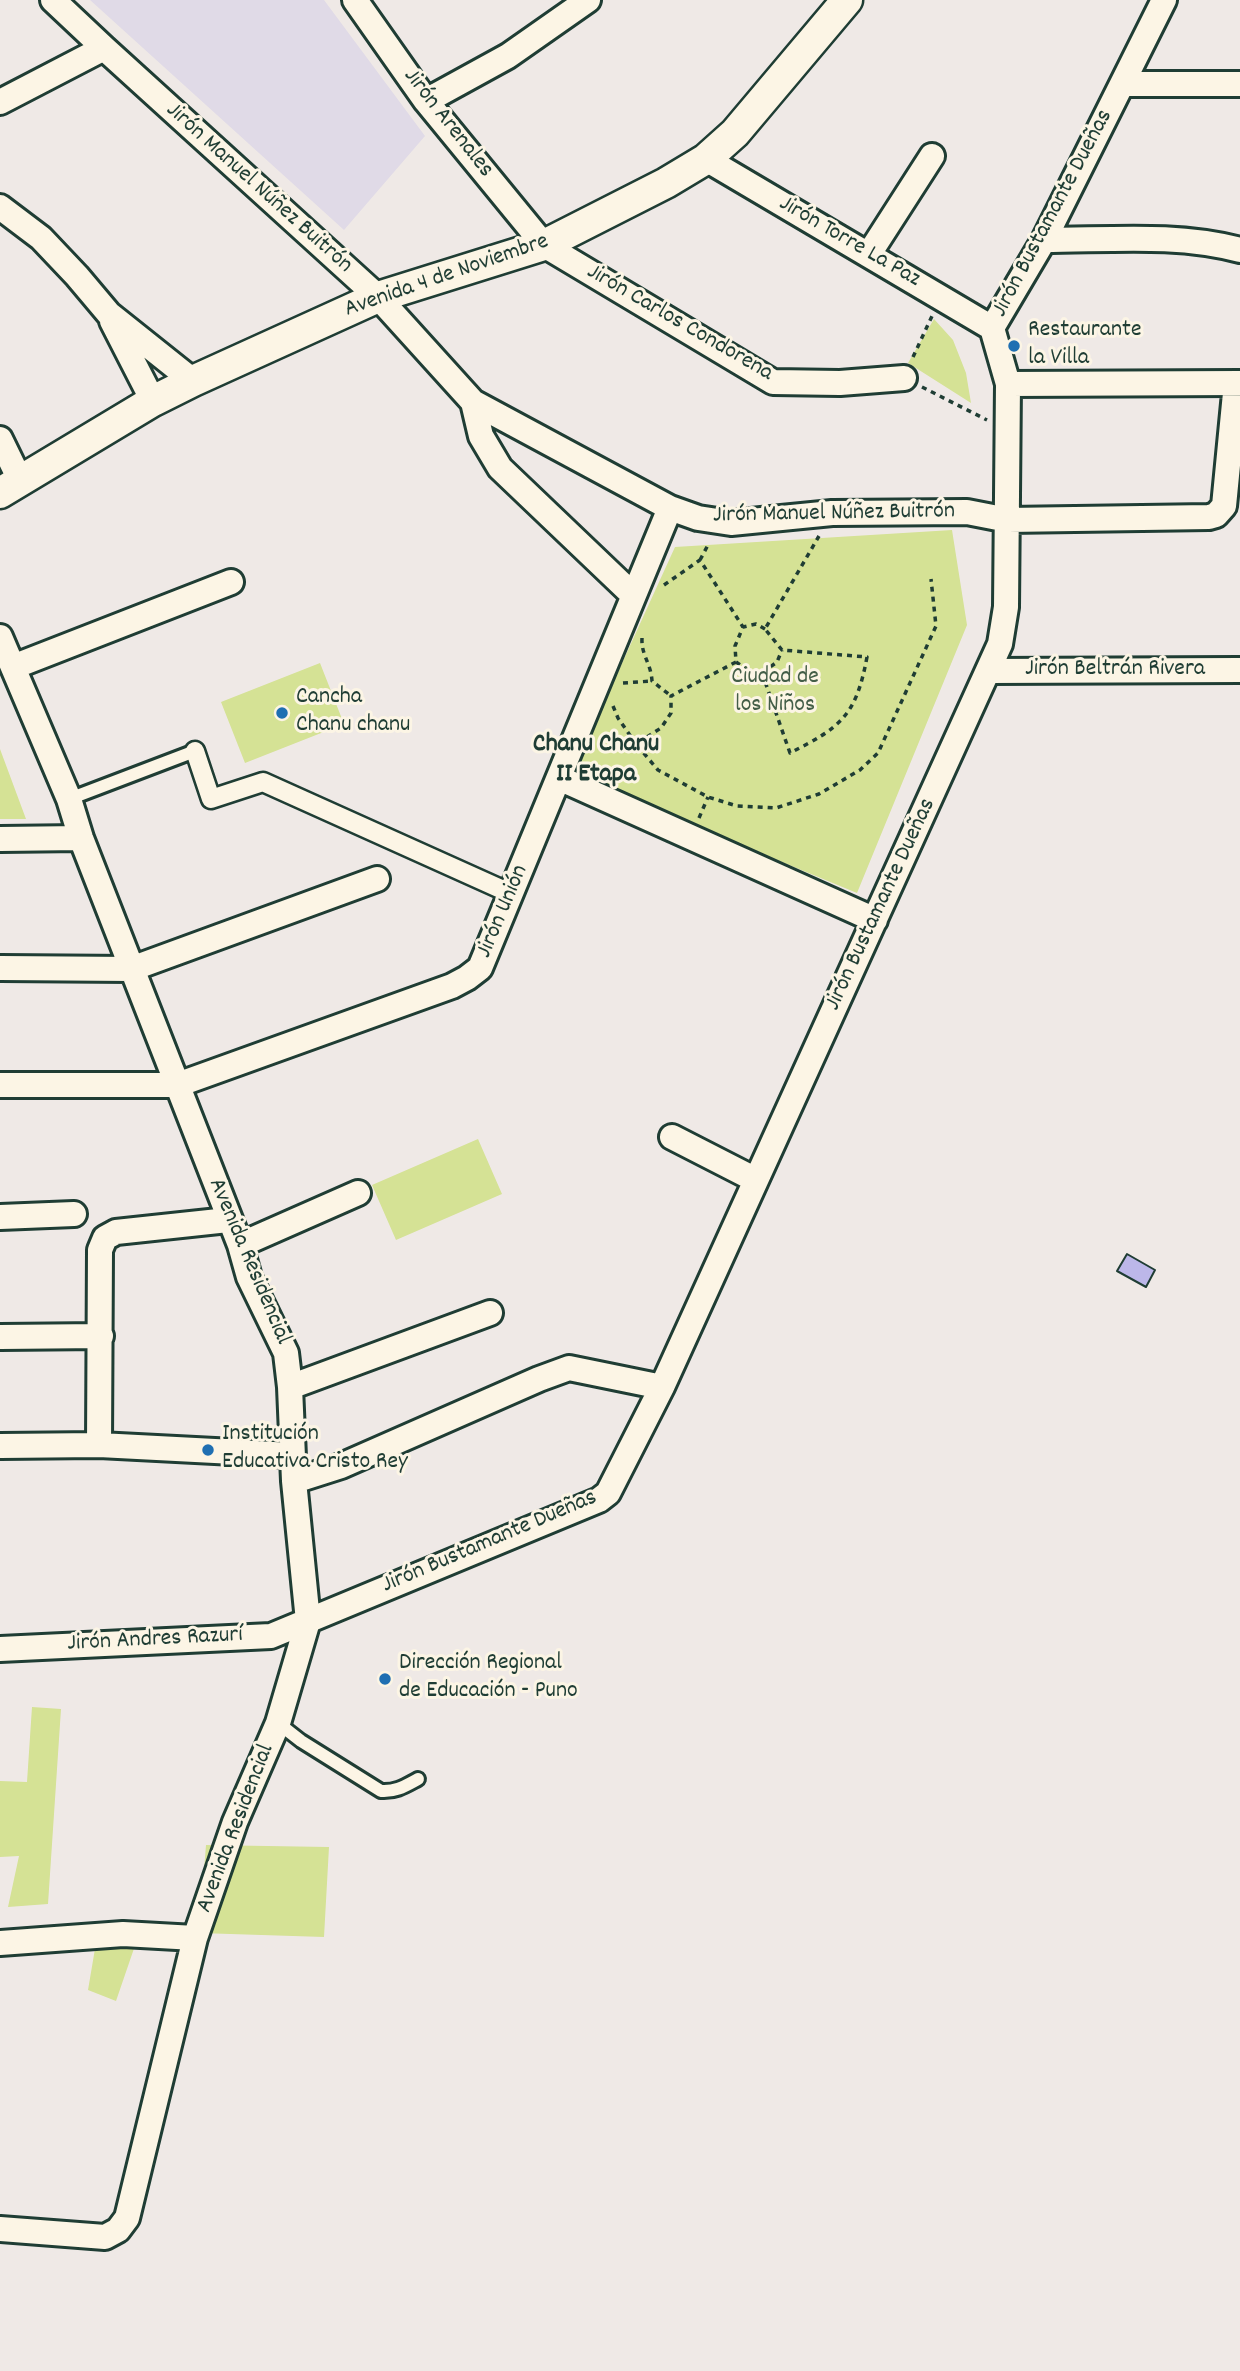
<!DOCTYPE html>
<html>
<head>
<meta charset="utf-8">
<style>
  body { margin:0 }
  canvas { display:block; background:#efe9e6 }
</style>
</head>
<body>
<canvas width="1240" height="2371"></canvas>
<script>
const g = document.querySelector('canvas').getContext('2d');
g.lineJoin = 'round';
function fillPath(path, color) {
  g.fillStyle = color;
  g.fill(path, 'evenodd');
}
function strokePath(path, color, width, dash) {
  g.strokeStyle = color;
  g.lineWidth = width;
  g.lineCap = dash ? 'butt' : 'round';
  g.setLineDash(dash || []);
  g.stroke(path);
}
function label(font, color, halo, rows, align = 'center') {
  g.font = font + ' Dekko,sans-serif';
  g.lineWidth = 6;
  g.setLineDash([]);
  g.textBaseline = 'middle';
  g.strokeStyle = halo;
  g.fillStyle = color;
  for (const [text, x, y, turn = 0] of rows) {
    g.save();
    g.translate(x, y);
    g.rotate((+turn || 0) * Math.PI / 180);
    g.textAlign = isNaN(turn) ? turn : align;
    if (halo) g.strokeText(text, 0, 0);
    g.fillText(text, 0, 0);
    g.restore();
  }
}
const built = new Path2D(`
  M90 0H324L425 136 344 230Z`);
const green = new Path2D(`
  M934 319 953 340 966 373 971 403 908 363Z
  M952 530 967 625 857 893 571 775 675 547Z
  M320 663 344 724 245 763 221 702Z
  M0 749 26 819H0Z
  M478 1139 502 1194 396 1240 372 1185Z
  M32 1707 61 1709 48 1904 8 1907 19 1856 0 1857V1781L27 1782Z
  M206 1845 329 1847 324 1937 199 1933Z
  M98 1931H140L116 2001 88 1990Z`);
const building = new Path2D(`
  M1127 1254 1155 1270 1146 1287 1117 1271Z`);
const path = new Path2D(`
  M913 357 932 316
  M922 387 987 420
  M700 560 708 545
  M664 585 700 560 743 627
  M765 629 756 624 743 627 735 646 736 662 751 672 762 673 777 662 782 650
  M642 638C641 655 651 663 652 681L671 696
  M736 662 671 696V713L661 728 636 744 658 770 708 797 737 806 776 808 819 794 860 770 878 753 936 626 931 579
  M762 673 790 753C841 727 856 716 867 657L782 650 765 629 819 536
  M623 683 652 681
  M613 706 618 718 636 744
  M699 818 708 797`);
const service = new Path2D(`
  M69 799 195 751
  M278 1723 301 1741 381 1791C396 1792 405 1786 418 1779`);
const pedestrian = new Path2D(`
  M195 751 211 799 263 782 512 894`);
const minor = new Path2D(`
  M53 0 104 48 378 297 473 402 670 508 698 518 731 523 832 513 967 512 1008 520 1209 517 1216 515 1224 506 1236 383
  M355 0 426 101 544 245 773 382 840 383 904 378
  M1123 84H1240
  M426 101 508 56 588 0
  M0 102 104 48
  M706 159 992 328
  M0 207 41 238 77 276 109 314 193 381
  M1044 240C1109 240 1177 233 1240 250
  M869 254 932 156
  M112 321 153 401
  M1008 384 1240 383
  M473 402 481 436 500 468 632 594
  M0 439 20 480
  M0 637 69 799 81 838 240 1245 249 1277 286 1353 290 1387 294 1481 308 1621 278 1723 235 1822 195 1938 127 2218 118 2230 105 2237 0 2229
  M13 667 231 582
  M989 671 1240 670
  M559 778 875 920
  M0 839 81 838
  M0 968 131 969 377 879
  M0 1085H177L452 986 467 978 480 968 670 508
  M672 1137 756 1180
  M0 1217 74 1214
  M240 1245 358 1193
  M0 1337 101 1336
  M290 1387 490 1313
  M99 1445 100 1250 105 1238 116 1232 228 1220
  M0 1446 99 1445 292 1455
  M294 1481 341 1466 539 1379 569 1368 662 1387
  M0 1649 271 1636 599 1500 608 1493 662 1387 1000 644 1006 607 1008 384 992 328 1044 240 1164 0
  M0 1943 123 1934 195 1938`);
const tertiary = new Path2D(`
  M0 493 153 401 193 381 378 297 544 245 666 183 706 159 735 133 847 0`);
const markers = [
  [1014,346,7,"#1f6fb2"],
  [282,713,7,"#1f6fb2"],
  [208,1450,7,"#1f6fb2"],
  [385,1679,7,"#1f6fb2"]
];
const streetNames = [
  ["Jirón Arenales",447,124,52],
  ["Jirón Manuel Núñez Buitrón",258,189,42],
  ["Jirón Bustamante Dueñas",1054,214,-62],
  ["Jirón Torre La Paz",849,243,30],
  ["Avenida 4 de Noviembre",447,277,-19],
  ["Jirón Carlos Condorena",679,324,30],
  ["Jirón Manuel Núñez Buitrón",834,515,-1],
  ["Jirón Beltrán Rivera",1115,671],
  ["Jirón Bustamante Dueñas",882,905,-65],
  ["Jirón Unión",504,912,-67],
  ["Avenida Residencial",248,1262,67],
  ["Jirón Bustamante Dueñas",490,1543,-23],
  ["Jirón Andres Razurí",155,1641,-3],
  ["Avenida Residencial",237,1829,-69]
];
const poiNames = [
  ["Restaurante",1028,332],
  ["la Villa",1028,360],
  ["Cancha",296,699],
  ["Chanu chanu",296,727],
  ["Institución",222,1436],
  ["Educativa Cristo Rey",222,1464],
  ["Dirección Regional",399,1665],
  ["de Educación - Puno",399,1693]
];
const parkNames = [
  ["Ciudad de",775,679],
  ["los Niños",775,707]
];
const neighbourhoodNames = [
  ["Chanu Chanu",596,746],
  ["II Etapa",596,776]
];
fillPath(built, '#e0dae7');
fillPath(green, '#d5e295');
fillPath(building, '#bcb7e9');
strokePath(building, '#1f3d34', 2);
strokePath(service, '#1f3d34', 18);
strokePath(pedestrian, '#1f3d34', 23);
strokePath(minor, '#1f3d34', 30);
strokePath(tertiary, '#1f3d34', 35);
strokePath(path, '#1f3d34', 3.5, [5, 5]);
strokePath(service, '#fcf5e5', 12);
strokePath(pedestrian, '#fcf5e5', 18);
strokePath(minor, '#fcf5e5', 24);
strokePath(tertiary, '#fcf5e5', 30);
for (const [x, y, r, color] of markers) {
  const dot = new Path2D();
  dot.arc(x, y, r, 0, 2 * Math.PI);
  g.fillStyle = color;
  g.fill(dot);
  strokePath(dot, '#fcf5e5', 2.5);
}
label('24px', '#1f3d34', '#fcf5e5', streetNames);
label('24px', '#1f3d34', '#fcf5e5', poiNames, 'left');
label('24px', '#435e47', '#fcf5e5', parkNames);
label('bold 26px', '#1f3d34', '#fcf5e5', neighbourhoodNames);
</script>
</body>
</html>
